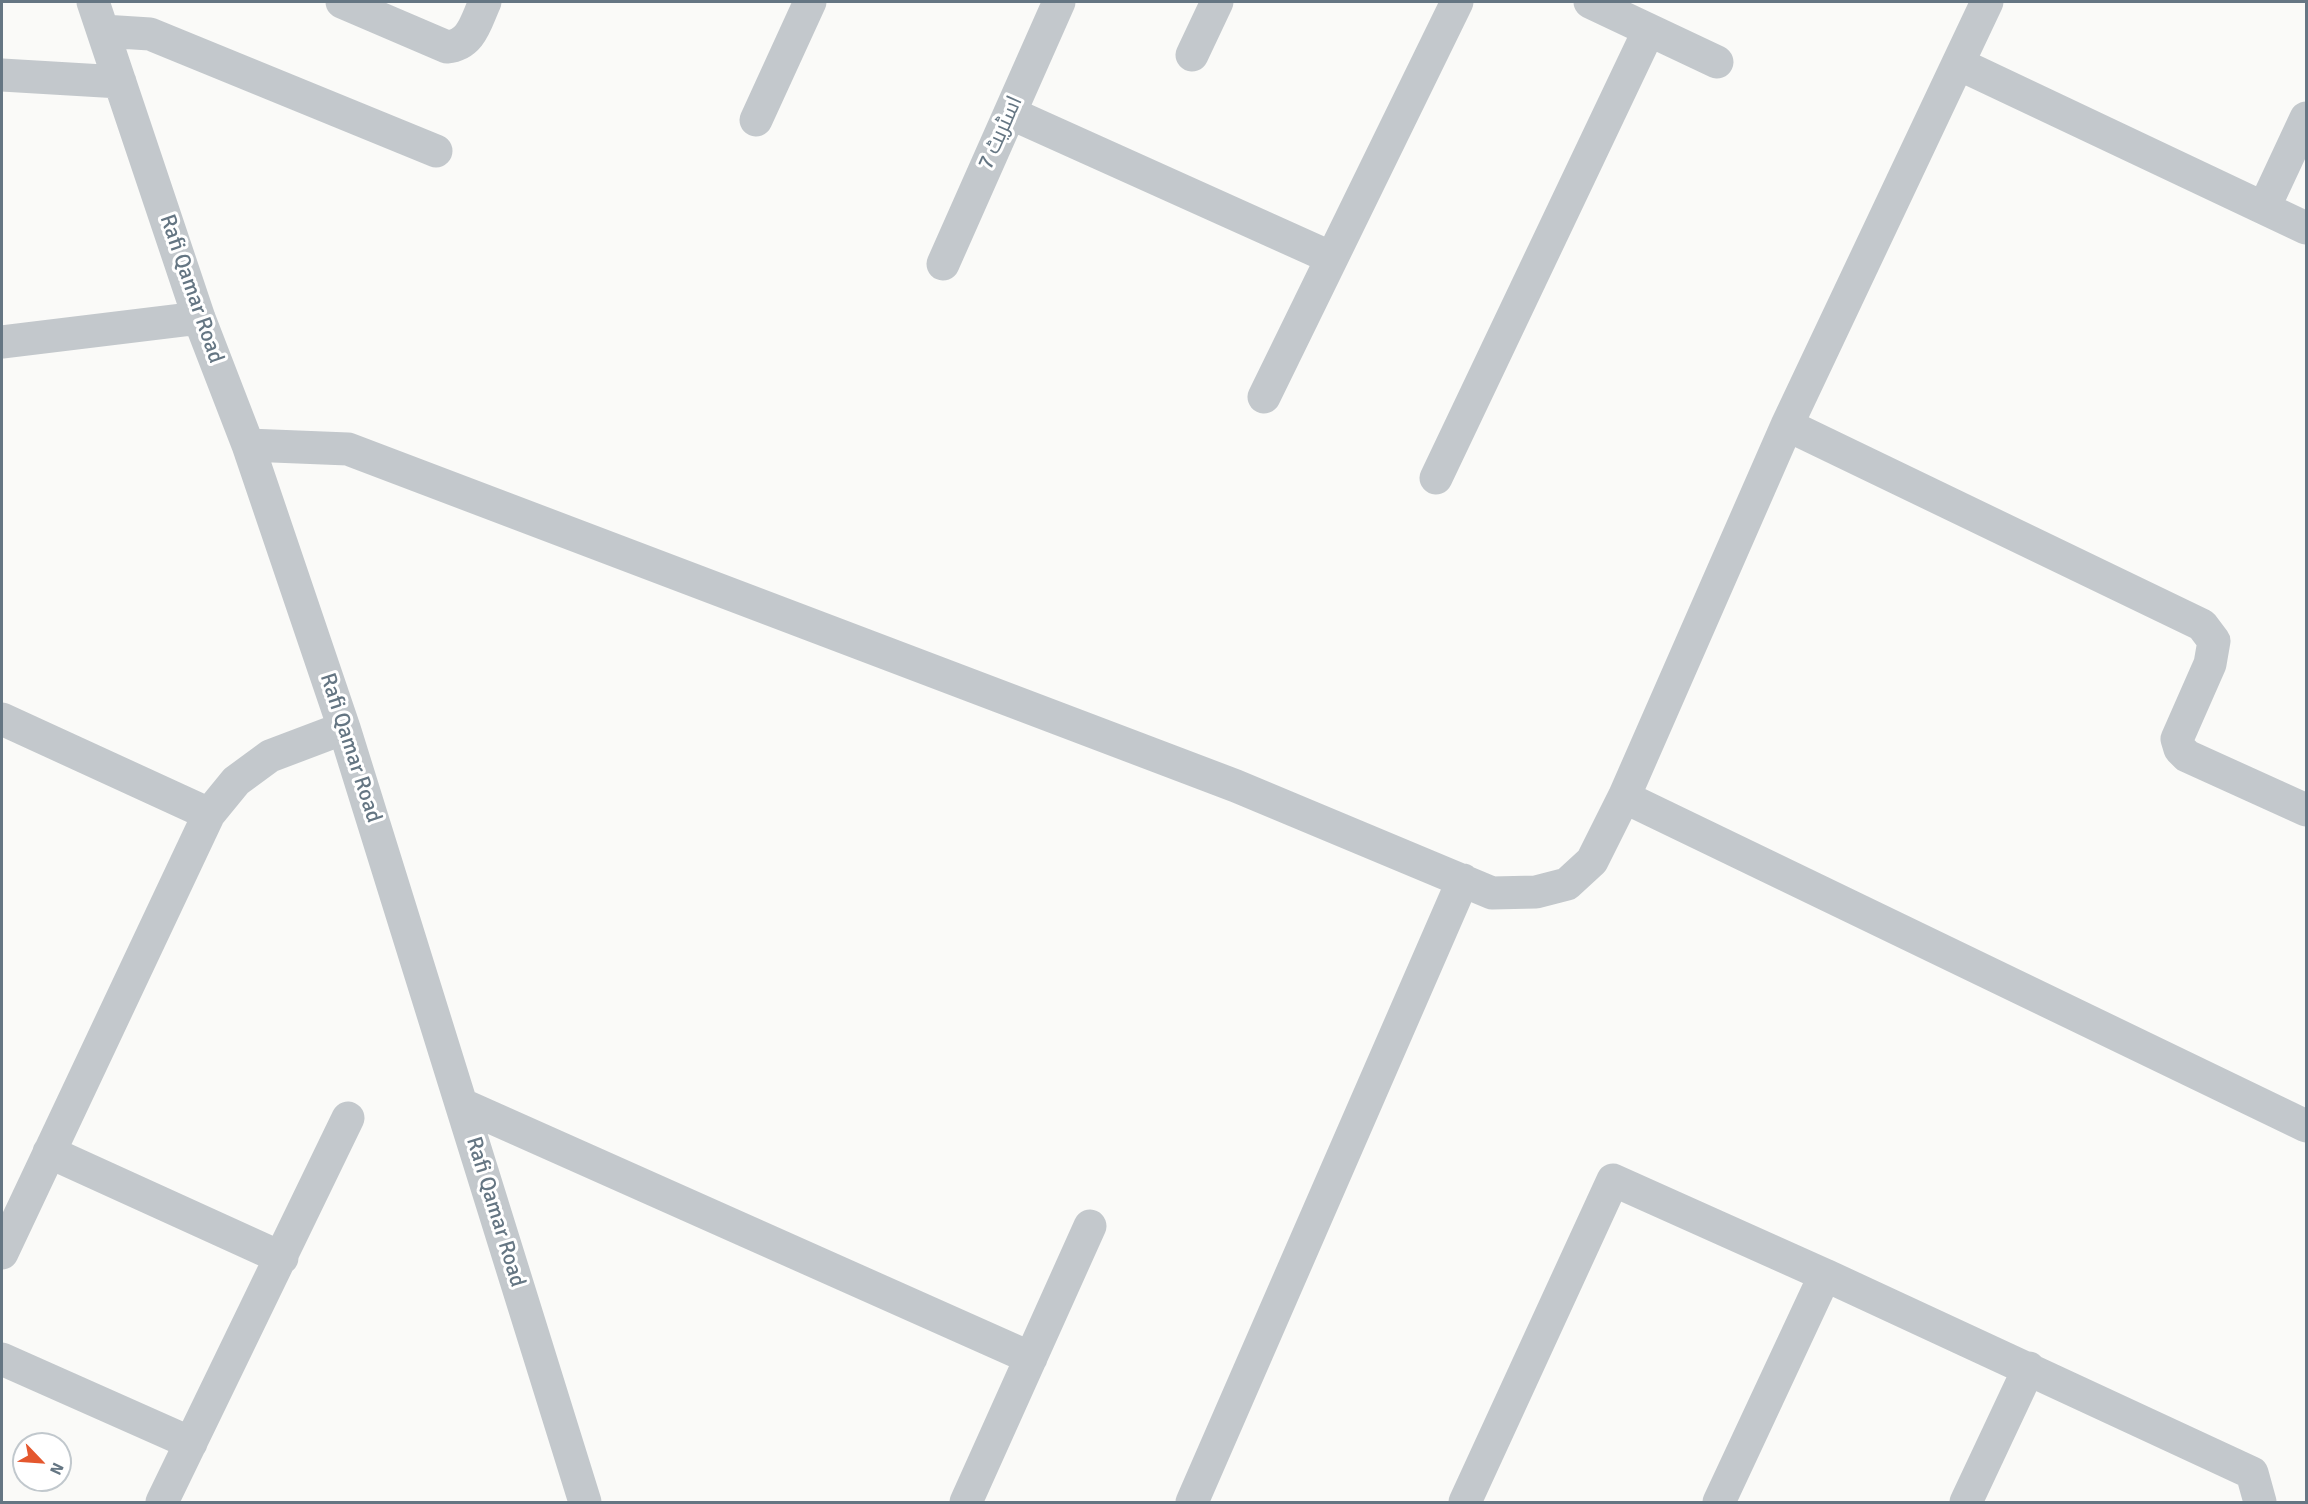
<!DOCTYPE html>
<html>
<head>
<meta charset="utf-8">
<style>
  body { margin:0 }
  #map { position:relative; width:2308px; height:1504px; overflow:hidden; background:#fafaf8; font-family:Signika,sans-serif }
  canvas { display:block }
  .frame { position:absolute; inset:0; border:3px solid #657683; pointer-events:none }
  .north { position:absolute; left:12px; top:1432px; width:60px; height:60px; box-sizing:border-box; background:#fff; border:2px solid #c1c8cd; border-radius:50%; rotate:115deg; font-size:16px; font-weight:700; line-height:24px; text-align:center; color:#657683 }
  .north::after { content:''; display:block; margin:auto; width:21px; height:27px; background:#e4572e; clip-path:polygon(50% 0,100% 100%,50% 72%,0 100%) }
</style>
</head>
<body>
<div id="map">
<canvas width="2308" height="1504"></canvas>
<div class="frame"></div>
<div class="north">N</div>
</div>
<script>
const g = document.querySelector('canvas').getContext('2d');
g.lineJoin = 'round';
function strokePath(path, color, width, dash) {
  g.strokeStyle = color;
  g.lineWidth = width;
  g.lineCap = dash ? 'butt' : 'round';
  g.setLineDash(dash || []);
  g.stroke(path);
}
function label(font, color, halo, rows, align = 'center') {
  g.font = font + ' Signika,Cairo,sans-serif';
  g.lineWidth = 6;
  g.setLineDash([]);
  g.textBaseline = 'middle';
  g.strokeStyle = halo;
  g.fillStyle = color;
  for (const [text, x, y, turn = 0] of rows) {
    g.save();
    g.translate(x, y);
    g.rotate((+turn || 0) * Math.PI / 180);
    g.textAlign = isNaN(turn) ? turn : align;
    if (halo) g.strokeText(text, 0, 0);
    g.fillText(text, 0, 0);
    g.restore();
  }
}
const minor = new Path2D(`
  M93 2 199 318 248 445 344 728 585 1502
  M342 2 447 47C472 45 476 21 485 2
  M1590 2 1717 62
  M103 31 150 34 436 151
  M1192 55 1217 2
  M1959 64 2306 228
  M2 75 120 82
  M1010 113 1332 258
  M756 120 810 2
  M2264 208 2306 118
  M943 264 1059 2
  M2 342 199 318
  M1264 397 1457 2
  M1787 425 2202 625 2214 641 2210 664 2177 739 2180 749 2187 756 2306 810
  M248 445 348 449 1236 786 1492 893 1536 892 1567 884 1592 861 1624 797 1787 425 1987 2
  M1436 478 1649 30
  M2 719 209 814
  M1624 797 2306 1126
  M461 1104 1031 1358
  M49 1152 282 1258
  M2 1253 209 814 236 781 270 756 344 728
  M2 1359 191 1443
  M162 1502 348 1118
  M966 1502 1090 1226
  M1192 1502 1463 880
  M1465 1502 1613 1180 1825 1275
  M1719 1502 1825 1275 2252 1473 2260 1502
  M1966 1502 2029 1368`);
const streetNames = [
  ["اسٹریٹ 7",1001,133,-66],
  ["Rafi Qamar Road",191,289,71],
  ["Rafi Qamar Road",350,748,72],
  ["Rafi Qamar Road",495,1212,73]
];
strokePath(minor, '#c3c8cc', 33);
label('22px', '#657683', '#fff', streetNames);
</script>
</body>
</html>
